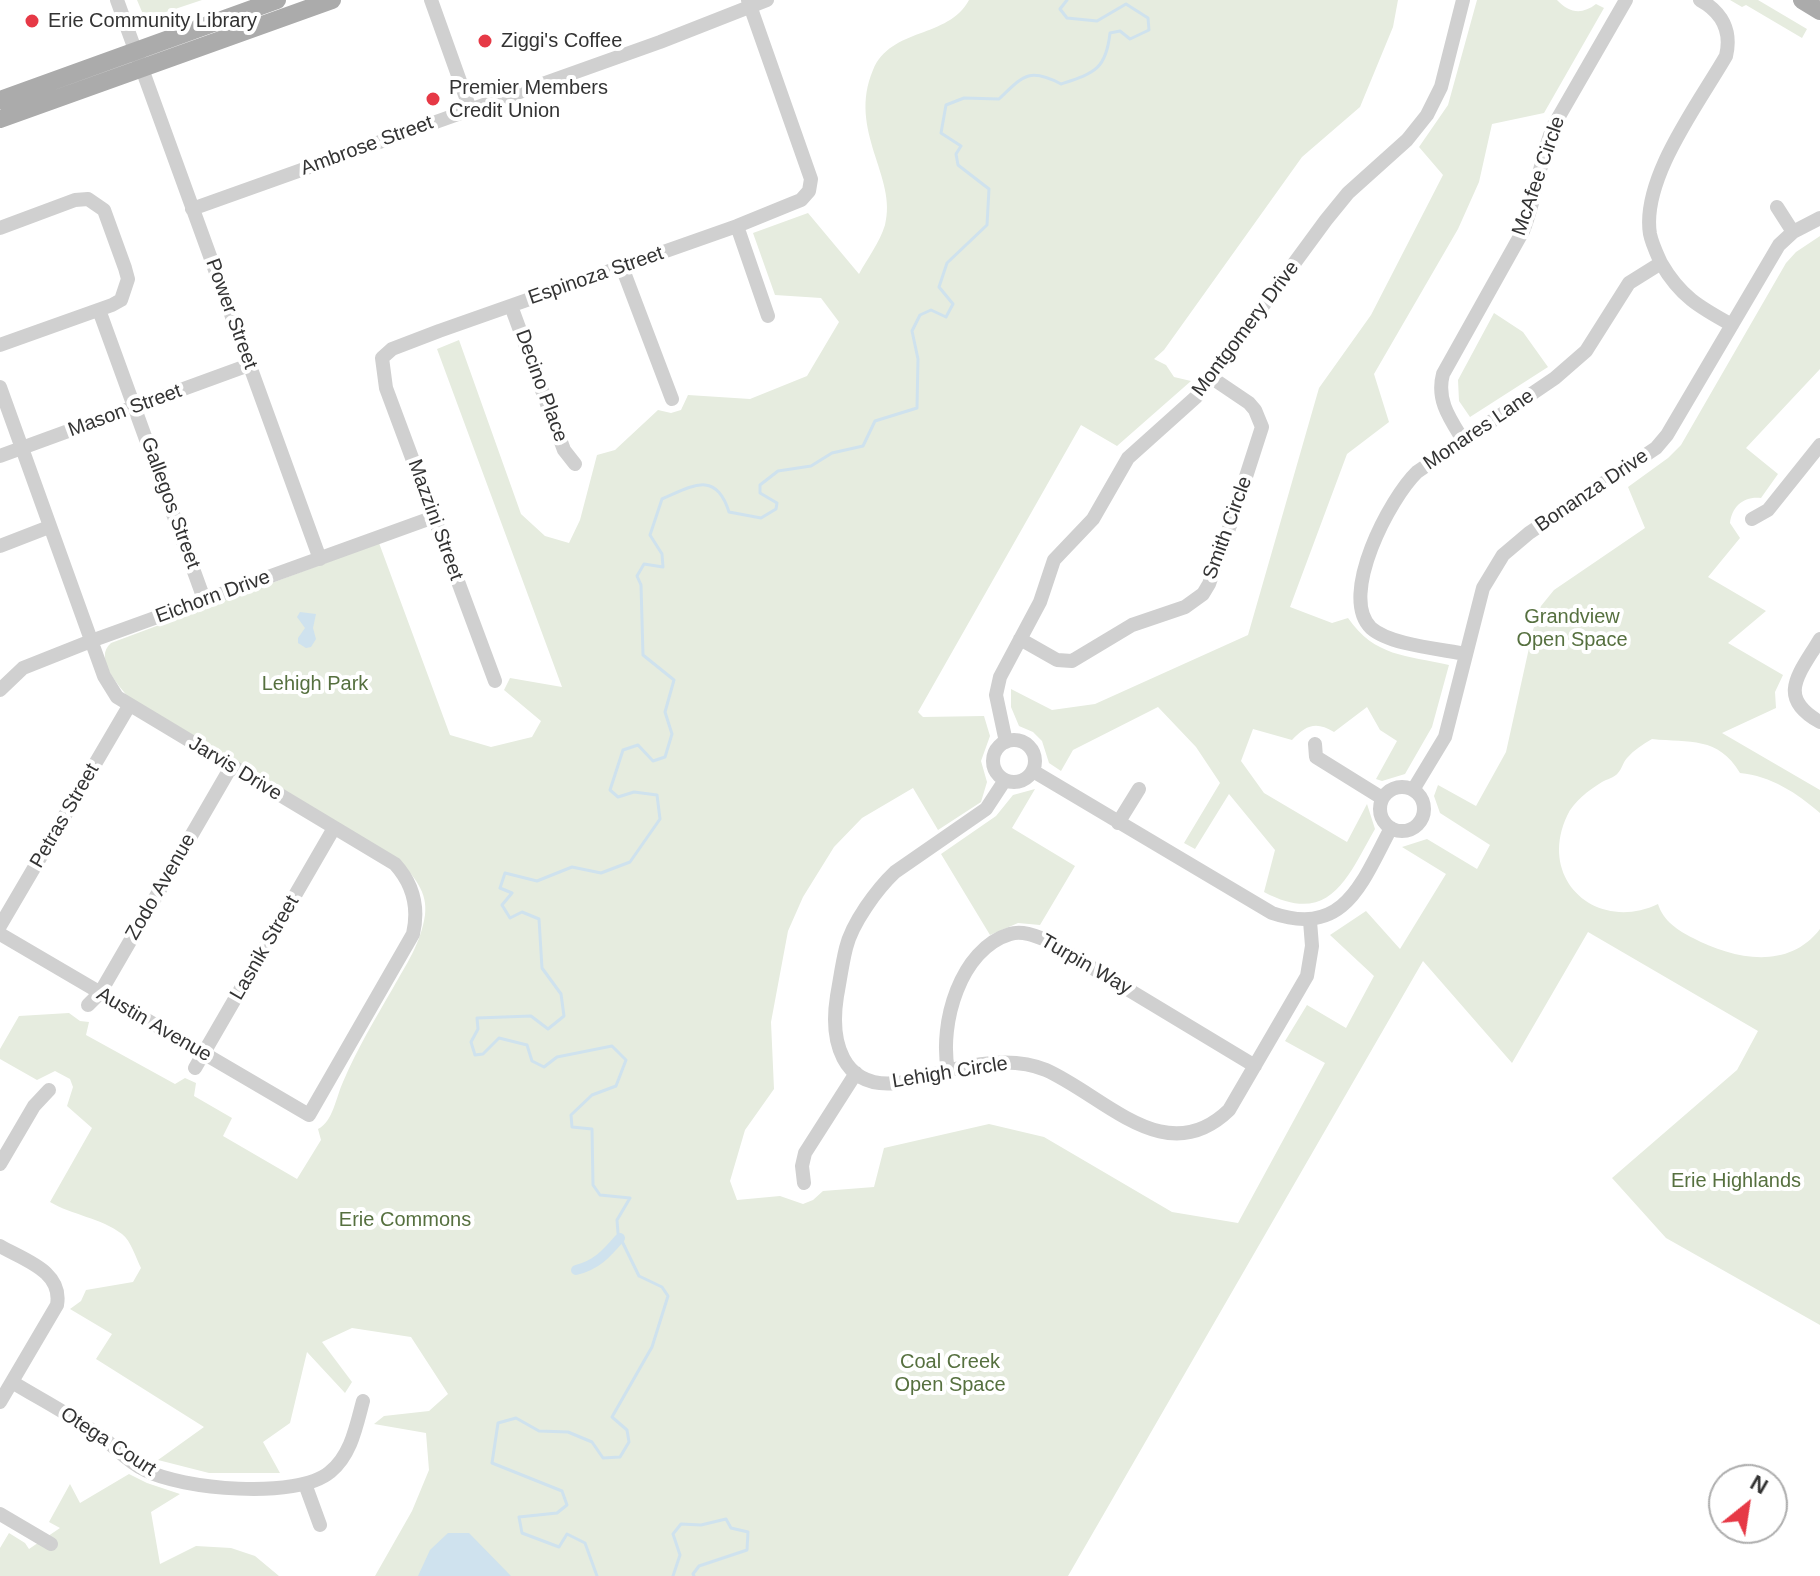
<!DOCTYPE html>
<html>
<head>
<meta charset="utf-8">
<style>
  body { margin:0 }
  #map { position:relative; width:1820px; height:1576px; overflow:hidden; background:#fff; font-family:Arial,sans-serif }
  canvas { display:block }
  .north { position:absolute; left:1708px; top:1464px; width:80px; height:80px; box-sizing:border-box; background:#fff; border:2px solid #adadad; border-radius:50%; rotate:30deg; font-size:22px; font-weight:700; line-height:32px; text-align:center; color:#333 }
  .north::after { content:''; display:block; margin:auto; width:28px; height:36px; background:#e63946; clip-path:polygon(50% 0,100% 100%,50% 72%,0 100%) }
</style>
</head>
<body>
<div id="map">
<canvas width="1820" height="1576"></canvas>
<div class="north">N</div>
</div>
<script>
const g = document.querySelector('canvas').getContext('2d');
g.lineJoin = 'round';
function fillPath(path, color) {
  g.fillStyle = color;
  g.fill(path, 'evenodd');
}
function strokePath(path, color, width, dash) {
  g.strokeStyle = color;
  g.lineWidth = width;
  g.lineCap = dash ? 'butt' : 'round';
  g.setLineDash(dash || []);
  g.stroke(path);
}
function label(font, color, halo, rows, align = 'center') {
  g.font = font + ' Arial,sans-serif';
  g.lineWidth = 8;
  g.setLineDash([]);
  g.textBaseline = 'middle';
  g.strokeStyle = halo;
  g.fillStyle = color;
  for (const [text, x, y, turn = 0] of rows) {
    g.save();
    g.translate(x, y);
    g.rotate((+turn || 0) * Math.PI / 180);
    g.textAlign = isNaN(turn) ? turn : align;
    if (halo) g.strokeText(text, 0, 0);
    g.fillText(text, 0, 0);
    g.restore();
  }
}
const green = new Path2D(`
  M137 0H202L145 19Z
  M969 0H1398L1393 27 1360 107 1302 157 1164 350 1154 359 1166 365 1174 377 1191 381 1117 446 1081 425 918 712 923 717 984 716 990 736 981 761 987 782 981 802 938 830 913 788 862 818 834 847 803 897 788 931 771 1022 774 1089 745 1130 730 1181 737 1200 780 1196 803 1204 813 1200 823 1191 874 1187 884 1148 989 1124 1044 1137 1172 1212 1238 1223 1325 1063 1285 1041 1307 1005 1346 1028 1374 976 1330 935 1366 911 1400 949 1446 874 1402 847 1427 839 1477 869 1490 845 1440 813 1434 796 1438 785 1476 806 1506 752 1533 630 1541 606 1554 590 1645 528 1628 487 1668 458 1681 445 1786 263 1796 252 1820 236V369L1746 448 1778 474 1761 498C1744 496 1732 506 1730 523L1740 538 1708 577 1766 611 1728 643 1783 675 1775 692 1776 708 1722 733 1820 790V813C1797 793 1771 776 1740 773 1718 736 1690 743 1652 739 1643 744 1634 750 1627 758 1623 762 1622 769 1618 773 1614 778 1607 779 1602 782 1589 790 1573 802 1567 816 1537 880 1597 933 1658 904 1663 921 1679 931 1693 938 1733 959 1788 971 1820 929V1325L1666 1238 1612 1178 1737 1070 1758 1031 1588 932 1512 1063 1423 961 1068 1576H375L412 1511 429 1470 426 1433 374 1424 384 1416 429 1411 448 1394 411 1337 352 1328 322 1342 352 1382 345 1393 307 1352 290 1423 263 1442 280 1473H209L158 1460 204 1427 96 1359 112 1334 70 1309 81 1301 86 1290 133 1282 141 1268C136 1258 131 1241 122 1234 101 1218 72 1215 50 1202L92 1128 67 1106 73 1087 70 1079 55 1071 37 1080 0 1059V1049L19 1016 69 1013 80 1021 89 1022 86 1035 175 1084 185 1078 196 1083 194 1096 232 1118 223 1136 297 1179 321 1140 318 1129C333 1122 336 1097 343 1082 357 1049 375 1019 393 988 406 965 421 943 425 915 428 892 414 877 400 861L130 699C119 686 93 658 111 643L379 543 450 735 491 747 532 737 541 721 504 690 510 678 562 687 437 349 459 340 521 514 545 536 569 543 580 520 597 455 615 450 658 410 671 413 681 410 688 395 750 399 807 376 839 322 821 298 775 295 753 233 808 213 859 274C867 259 880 242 885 225 898 177 847 131 873 70 891 27 948 39 969 0Z
  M1477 0H1557C1569 13 1582 15 1596 4L1604 8 1544 113 1492 124 1479 182 1458 229 1374 374 1389 422 1347 454 1290 607 1332 623 1348 618C1375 657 1406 655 1449 665L1432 727 1405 774 1382 781 1376 779 1397 741 1380 730 1367 707 1334 732C1316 721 1306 725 1292 740L1253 729 1241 761 1264 793 1347 842 1367 804 1375 829C1347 878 1330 927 1264 892L1275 850 1229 794 1195 849 1184 843 1220 783 1196 747 1158 707 1073 750 1061 771 1049 763 1042 741 1033 732 1019 726 1011 707V689L1052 710 1095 704 1248 635 1319 388 1371 315 1443 175 1419 147 1448 105Z
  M1730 0H1758L1807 29 1802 38 1746 5 1742 7Z
  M1494 313 1523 332 1548 367 1470 417 1459 401 1458 380Z
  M1035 789 1012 828 1075 866 1040 925 1018 923 990 935 941 854 996 816 1013 795Z
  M129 1474 147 1483 180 1494 151 1512 160 1564 196 1546 231 1548 255 1556 279 1576H0V1548L9 1533 25 1543 29 1549 60 1528 49 1522 70 1484 80 1503Z`);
const water = new Path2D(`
  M300 612 316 614 313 628 316 639 311 647 306 648 298 643V638L305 628 297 617Z
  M448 1533H469L511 1576H418L430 1550Z`);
const stream = new Path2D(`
  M597 1576 585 1543 567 1534 559 1547 522 1533 519 1517 557 1513 567 1505 562 1491 492 1463 498 1423 516 1418 539 1431 568 1432 592 1442 603 1458 620 1457 629 1442 627 1430 612 1417 652 1347 668 1296 662 1287 639 1276 618 1233 617 1220 630 1198 600 1195 593 1185 592 1129 572 1127 571 1115 592 1095 616 1086 626 1060 612 1046 557 1057 544 1067 532 1061 527 1045 499 1038 483 1054 475 1055 471 1042 478 1029 477 1018 531 1016 548 1029 564 1016 561 994 542 968 539 919 522 912 510 918 502 905 512 893 500 888 505 873 537 881 572 867 601 873 630 862 660 819 657 795 634 792 618 797 610 790 623 750 638 745 653 761 665 757 672 734 665 712 674 680 643 655 641 585 637 576 644 564 663 567 662 554 650 535 662 499C692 486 716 470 729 512L761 518 776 509 777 503 760 493V485L778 471 811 466 832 453 863 446 875 421 917 408 918 359 912 331 920 315 931 310 946 317 953 304 939 287 947 263 987 225 989 189 958 165 956 154 961 146 941 133 946 105 964 98 999 99C1023 76 1029 67 1061 84 1094 73 1106 70 1110 33L1120 31 1130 39 1149 30 1148 18 1126 4 1097 21 1067 18 1060 9 1067 0
  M673 1576 680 1555 673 1534 681 1524 701 1525 726 1519 731 1528 748 1532 747 1550 699 1566 693 1574 694 1576`);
const canal = new Path2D(`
  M576 1270C597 1265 607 1253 620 1238`);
const minor = new Path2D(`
  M117 0 320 559
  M431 0 470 109
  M1777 207 1793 232
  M192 209 660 42 767 0
  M737 226 768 316
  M0 228 75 200 88 199 104 210 125 268 128 279 121 300 112 305 0 345
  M1661 263C1657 254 1652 244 1650 234 1641 179 1699 103 1726 56 1732 31 1722 12 1700 0
  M622 267 672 399
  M511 306 564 450 575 464
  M99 310 204 599
  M0 387 104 676 117 697 395 864C414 885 419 908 413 934L309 1115 0 934
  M1463 440C1450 419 1436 400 1443 374L1523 231C1537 197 1539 159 1554 125L1626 0
  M0 456 249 365
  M1752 519 1768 510 1820 445
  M0 546 49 527
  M1020 639 1057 660 1072 661 1132 625 1185 607 1203 594 1209 584 1232 520 1262 427 1255 410 1249 403 1212 378
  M1820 639C1800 673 1775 697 1820 722
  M1466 654C1441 649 1390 645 1371 628 1338 596 1390 498 1417 472L1555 378 1586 351 1629 283 1661 263C1680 296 1699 307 1732 325
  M495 681 386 388 382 358 392 349 439 331 737 226 791 204 801 200 809 191 811 179 748 0
  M0 690 23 668 91 641 434 517
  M993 761a21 21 0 1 1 42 0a21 21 0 1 1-42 0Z
  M1006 742 996 695 1000 677 1040 602 1054 560 1093 519 1128 458 1196 397 1326 220 1348 193 1407 140 1427 115 1441 87 1463 0
  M1315 744 1316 757 1382 798
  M1033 771 1272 913C1345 938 1362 882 1391 828
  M1005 780 986 809 895 872C877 889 852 923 846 948 842 964 840 980 837 996 830 1040 841 1089 897 1083 911 1082 925 1076 938 1073 972 1064 1013 1056 1046 1070 1106 1097 1166 1171 1229 1110L1307 976 1312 946 1310 921
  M1380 809a22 22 0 1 1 44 0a22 22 0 1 1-44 0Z
  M1413 790 1445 737 1483 588 1503 555 1529 533 1656 448 1667 435 1779 245 1793 232 1820 218
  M1118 823 1139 789
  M0 926 129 706
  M88 1005 100 993 231 767
  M195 1068 334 828
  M948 1070C939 1024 960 949 1010 934 1022 930 1036 936 1046 940L1255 1066
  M0 1164 34 1106 49 1090
  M804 1183 802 1166 805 1153 856 1073
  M0 1246C24 1260 63 1271 57 1305L0 1402
  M12 1382C40 1399 69 1414 96 1433 113 1444 126 1461 145 1470 181 1489 297 1500 330 1472 351 1455 356 1427 363 1401
  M305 1484 320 1525
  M0 1514 51 1544`);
const major = new Path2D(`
  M1802 0 1820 11
  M0 100 277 0
  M0 119 332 0`);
const markers = [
  [32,21,8,"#e63946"],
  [485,41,8,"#e63946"],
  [433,99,8,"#e63946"]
];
const poiNames = [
  ["Erie Community Library",48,21],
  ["Ziggi's Coffee",501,41],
  ["Premier Members",449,88],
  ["Credit Union",449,111]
];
const streetNames = [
  ["Ambrose Street",367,146,-20],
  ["McAfee Circle",1539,176,-71],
  ["Espinoza Street",596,276,-19],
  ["Power Street",231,314,70],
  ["Montgomery Drive",1246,329,-53],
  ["Decino Place",541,386,70],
  ["Mason Street",125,411,-20],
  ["Monares Lane",1479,430,-34],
  ["Bonanza Drive",1592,491,-34],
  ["Gallegos Street",170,503,70],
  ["Mazzini Street",435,520,70],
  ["Smith Circle",1228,528,-70],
  ["Eichorn Drive",213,597,-20],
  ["Jarvis Drive",235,769,31],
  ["Petras Street",65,816,-60],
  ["Zodo Avenue",161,887,-60],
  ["Lasnik Street",265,948,-60],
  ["Turpin Way",1086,965,30],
  ["Austin Avenue",154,1025,30],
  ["Lehigh Circle",950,1073,-9],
  ["Otega Court",108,1442,33]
];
const parkNames = [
  ["Grandview",1572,617],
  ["Open Space",1572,640],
  ["Lehigh Park",315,684],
  ["Erie Highlands",1736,1181],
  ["Erie Commons",405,1220],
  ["Coal Creek",950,1362],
  ["Open Space",950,1385]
];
fillPath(green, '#e6ecdf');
fillPath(water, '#cfe2ee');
strokePath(stream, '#cfe2ee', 3);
strokePath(canal, '#cfe2ee', 10);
strokePath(minor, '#d0d0d0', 14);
strokePath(major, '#ababab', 18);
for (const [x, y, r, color] of markers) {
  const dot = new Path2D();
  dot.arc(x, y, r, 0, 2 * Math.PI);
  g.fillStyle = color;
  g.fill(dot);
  strokePath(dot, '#fff', 3);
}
label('20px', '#333', '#fff', poiNames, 'left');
label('20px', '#333', '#fff', streetNames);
label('20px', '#56703f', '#fff', parkNames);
</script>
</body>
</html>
